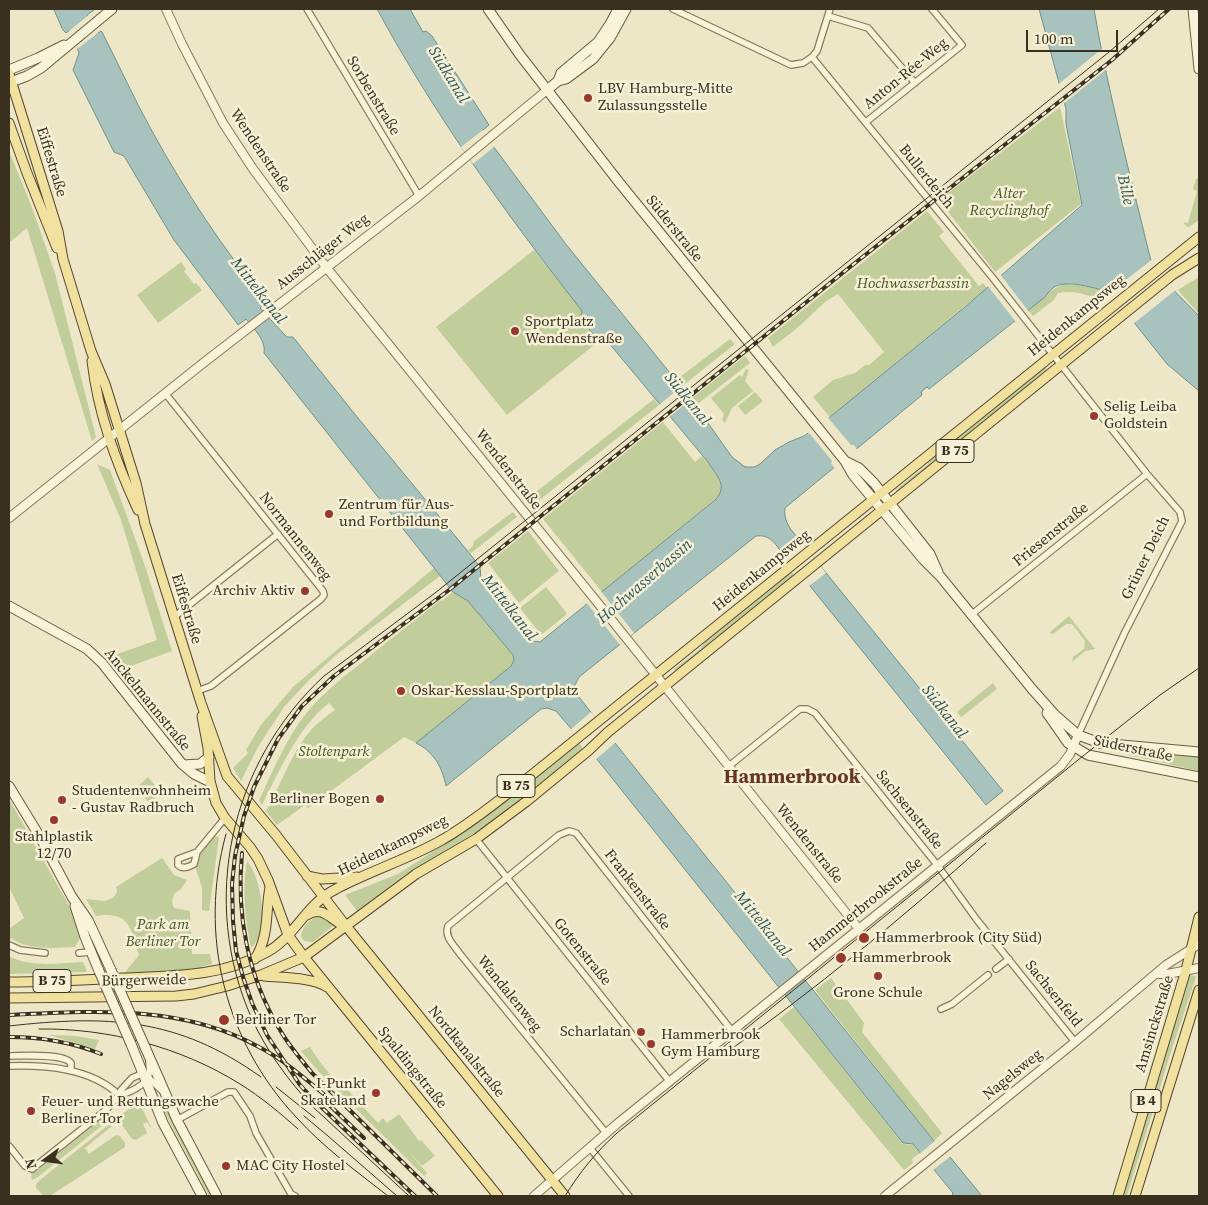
<!DOCTYPE html>
<html>
<head>
<meta charset="utf-8">
<style>
  body { margin:0 }
  #map { position:relative; width:1208px; height:1205px; overflow:hidden; background:#eee7c7; font-family:"Source Serif 4",serif }
  canvas { display:block }
  .frame { position:absolute; inset:0; border:10px solid #3a3020; pointer-events:none }
  .north { position:absolute; left:20px; top:1135px; width:50px; height:50px; -webkit-text-stroke:4px #f6f0d6; paint-order:stroke; rotate:256deg; font-size:14px; font-weight:700; line-height:20px; text-align:center; color:#3a3020 }
  .north::after { content:''; display:block; margin:auto; width:18px; height:22px; background:#3a3020; clip-path:polygon(50% 0,100% 100%,50% 72%,0 100%) }
  .scale { position:absolute; left:1026px; top:30px; width:92px; height:22px; box-sizing:border-box; border:2px solid #3a3020; border-top:0; padding-left:6px; font-size:15px; line-height:18px; white-space:nowrap; color:#3a3020; -webkit-text-stroke:4px #f6f0d6; paint-order:stroke }
</style>
</head>
<body>
<div id="map">
<canvas width="1208" height="1205"></canvas>
<div class="frame"></div>
<div class="north">N</div>
<div class="scale">100 m</div>
</div>
<script>
const g = document.querySelector('canvas').getContext('2d');
g.lineJoin = 'round';
function fillPath(path, color) {
  g.fillStyle = color;
  g.fill(path, 'evenodd');
}
function strokePath(path, color, width, dash) {
  g.strokeStyle = color;
  g.lineWidth = width;
  g.lineCap = dash ? 'butt' : 'round';
  g.setLineDash(dash || []);
  g.stroke(path);
}
function label(font, color, halo, rows, align = 'center') {
  g.font = font + ' "Source Serif 4",serif';
  g.lineWidth = 5;
  g.setLineDash([]);
  g.textBaseline = 'middle';
  g.strokeStyle = halo;
  g.fillStyle = color;
  for (const [text, x, y, turn = 0] of rows) {
    g.save();
    g.translate(x, y);
    g.rotate((+turn || 0) * Math.PI / 180);
    g.textAlign = isNaN(turn) ? turn : align;
    if (halo) g.strokeText(text, 0, 0);
    g.fillText(text, 0, 0);
    g.restore();
  }
}
const green = new Path2D(`
  M1060 107 1081 204 995 272 939 200Z
  M9 151 31 205 55 273 96 437 92 441 27 228 9 243Z
  M1199 178V220L1189 227H1187L1183 222 1188 223 1197 191 1193 189 1196 179Z
  M927 211 944 232 939 236 979 286 983 283 987 288 830 417 813 397 833 380 855 373 865 365H869L884 352 838 294C824 301 818 309 807 319 797 329 784 338 773 347L768 338Z
  M534 250 582 311 581 319 594 335 604 337 507 415 436 327Z
  M181 262 186 269 184 271 194 284 196 283 202 290 158 323 137 295Z
  M1199 277V314L1178 290Z
  M1064 284 1078 285 1109 291 1100 300C1085 294 1074 290 1058 293L1054 300 1033 316 1028 310C1040 301 1050 289 1064 284Z
  M730 339 735 344 681 387 676 380Z
  M745 356 750 363 695 406 691 399Z
  M1044 366 1047 369 1026 387 1009 405 898 493 896 490 927 465 934 456Z
  M746 369 749 370 745 381 753 391 732 408 725 423 722 420 724 414 711 398 740 375 742 377Z
  M755 392 763 401 745 415 738 406Z
  M654 399 659 405 532 506 527 499Z
  M663 422 695 462 702 456C711 466 725 481 720 495L602 592 543 519Z
  M97 464 110 470 144 563 172 651 120 670 109 657 157 640 121 520Z
  M513 512 517 517 471 553 468 550 473 546 474 541Z
  M528 531 559 571 519 603 488 563Z
  M434 568 440 576 336 655 308 681 284 707 258 747 241 781 233 768 248 753 246 750 261 725 293 687Z
  M791 571 795 577 676 673 674 669 700 649 710 636Z
  M546 587 566 612V615L541 635 520 608Z
  M453 592 468 601 513 655 514 660 513 664 416 743 404 737 308 808 305 805 277 825 266 811C281 785 291 753 311 730 318 722 327 716 335 710L329 703C298 727 280 770 262 805L259 801C270 776 282 749 297 726 313 701 337 682 360 664 386 642 414 621 441 600L442 601Z
  M1069 616 1095 649 1085 651 1072 662 1073 657 1084 649 1085 641 1072 624H1066L1053 634 1049 633Z
  M993 683 997 689 961 717 957 712Z
  M579 742 583 749 489 824 403 876 357 911 345 895 398 874 463 832 506 801Z
  M1132 752 1199 755V771L1128 755Z
  M148 777 161 793 149 803 137 787Z
  M9 799 68 904 77 923 80 938 75 947C52 948 29 951 9 937V929L24 918 9 887Z
  M213 836 219 837 209 911 202 910V888L196 869 202 850Z
  M162 858 174 875 187 880 181 889 174 894 172 902 174 908 190 911 192 954H210L212 964 198 968 123 975 139 955C131 927 129 911 96 916L86 899 105 901 113 898 117 892 116 887Z
  M247 861C262 878 270 933 251 948 245 919 242 891 247 861Z
  M317 917 325 918 333 926 313 942 304 941 301 936C302 927 309 920 317 917Z
  M9 956C30 968 60 963 83 962L87 971 86 972 9 974Z
  M1190 975 1196 976 1195 980 1170 1055 1127 1196H1123Z
  M831 978 864 1023 862 1032 942 1133 934 1141 815 990Z
  M794 1007 903 1144 913 1145 920 1153 912 1159 913 1163 904 1170 779 1019Z
  M49 1035 76 1036 99 1040 95 1049Z
  M310 1047C318 1060 334 1082 347 1089L378 1123 383 1118 387 1123 399 1114 419 1141 421 1140 435 1156 422 1166 406 1149 427 1173 424 1176 319 1072 301 1051Z
  M154 1088 213 1196H209L153 1090Z
  M133 1106 138 1110 141 1106 151 1127H150L147 1122 143 1124 147 1133 136 1140 132 1139 117 1118Z
  M106 1115 109 1120 38 1177 32 1180 31 1173 38 1170Z
  M112 1122 111 1127 85 1148 89 1154 116 1135 120 1136 125 1143V1147L50 1196H44L36 1188V1184L40 1180Z`);
const water = new Path2D(`
  M54 9H93L94 10 87 15 95 35 101 31 102 32C119 65 134 99 152 131 185 191 223 249 267 302L260 308 283 333 287 337H293L358 418 470 554 480 567 481 578 532 641 540 642 715 500C729 486 716 475 708 462L603 336 594 335 581 319 582 311C507 215 435 116 377 9H410L423 32 426 31 432 36 489 125 482 131 565 243 691 399 732 457 745 467H754L760 464 775 450 789 442 804 436 830 417 965 307 1082 205 1066 124V109L1039 9H1094C1108 92 1130 174 1150 257L1156 272 1199 316V391L1167 364 1109 291C1094 289 1066 278 1053 288 1050 290 1047 294 1045 297L929 389 927 387 921 392 922 395 785 508C783 523 792 530 801 542L1003 791 986 805 810 586 786 555 784 556C776 545 771 534 756 536L579 677 575 685 579 697 615 743 934 1141 950 1157 982 1196H952L953 1193 913 1144 903 1143 596 758 556 711 547 708 541 709 446 786C442 767 434 752 416 743L511 666 514 660 513 655 468 601 453 592 264 353C266 340 254 329 246 319L238 325 236 322 174 240 124 156 114 152 73 70 79 53 70 30 66 33 63 30Z`);
const pier = new Path2D(`
  M90 14 98 33 77 49 69 31Z
  M1103 48 1108 68 1062 105 1056 86Z
  M483 130 495 146 473 164 461 147Z
  M1154 258 1159 270 1177 289 1133 324 1109 293Z
  M1000 274 1029 312 1016 322 987 285Z
  M683 385 693 398 668 418 658 406Z
  M828 415 829 419 851 445H854L858 451 835 469 831 463 832 461 810 434H809L806 431Z
  M802 542 826 573 809 586 785 556Z
  M600 590 634 633 620 645 586 602Z
  M591 712 616 742 595 760 570 730Z
  M936 1140 952 1155 932 1171 918 1155Z`);
const minor = new Path2D(`
  M307 9 419 196
  M673 9 791 65 803 63 812 57
  M830 9 817 51 812 57 992 277 1147 474 1180 512 1182 521 1178 529 1125 632 1078 735
  M828 16 868 28 915 83
  M866 122 962 45 932 9
  M165 393 323 591 324 595 321 599 211 686 197 691
  M971 615 1147 474
  M174 617 278 534
  M729 766 800 709H807L815 713 938 866 977 920 1075 1042
  M476 839 670 1082
  M197 852 178 859V865C183 870 189 867 194 864L197 852 225 818
  M9 945 20 950 45 953
  M79 953 91 952
  M996 969 1009 959
  M941 1009 952 1004 988 975
  M9 1056C22 1056 63 1053 71 1063V1071
  M9 1066C46 1065 91 1068 119 1095
  M119 1095C126 1094 129 1092 135 1089 148 1081 151 1079 149 1063
  M177 1120 228 1092H234L250 1116 256 1133 291 1194 295 1196
  M606 1133 460 954C454 945 444 937 448 926L559 835 569 831 576 833 732 1031
  M9 1146 25 1166 32 1169 106 1110 119 1095 121 1090 132 1078 139 1075H146L161 1090
  M590 1148 629 1196`);
const tertiary = new Path2D(`
  M166 9 182 44 223 123 253 169 326 267 627 639 859 929
  M9 518 202 364 419 196 547 90
  M1158 974H1167L1199 968
  M534 1196 618 1123 1061 766 1070 754 1078 735
  M885 1196 1075 1042 1166 965 1199 944`);
const secondary = new Path2D(`
  M488 9 520 55 618 181 845 461 853 475 923 559 940 576 1032 689 1055 715 1078 735 1100 743 1199 752
  M1193 9 1199 69
  M9 70 38 58 64 45
  M558 81 561 73 598 42 610 24 618 9
  M11 82 27 76 41 68 112 9
  M547 90 558 81 566 79 593 59 610 38 626 9
  M845 461 859 468 874 483 930 554 938 572
  M9 606 87 649 102 663 182 764 194 774 210 782
  M1047 713 1068 743 1088 755 1199 777
  M183 765 200 764 209 757
  M9 786 40 837 72 897 88 920 111 970
  M75 906 85 937 99 971
  M131 1044 163 1123 202 1196
  M145 1047 177 1120 217 1196`);
const primary = new Path2D(`
  M9 74 58 231 63 259 91 351 105 384 136 483 145 524 201 703 227 776 276 835 346 926 565 1196
  M9 123 27 173 57 248
  M92 361C98 414 116 462 138 510
  M202 716 208 748 210 781 216 803 225 818 250 847 258 859 268 880 288 935 304 957 498 1196
  M307 876 322 879 357 877
  M307 915C322 905 330 919 343 925
  M255 959C270 934 265 913 270 887
  M264 976C282 978 312 977 327 987
  M9 982C47 982 85 980 123 978 171 976 223 977 267 952 295 937 306 904 336 889 370 871 406 860 440 841 469 825 496 802 523 782L1199 237
  M9 998 176 996 194 994 227 986 261 975 304 957 416 874 476 839 527 801 588 751 608 732 1172 275 1199 258
  M1118 1196 1186 970 1199 917
  M1135 1196 1199 990`);
const tram = new Path2D(`
  M226 834C198 935 225 1041 296 1117 323 1147 356 1171 388 1196
  M9 1026C107 1015 177 1017 261 1077
  M39 1029C108 1028 181 1047 240 1084 261 1097 280 1113 298 1129
  M723 1055C815 990 902 918 986 843
  M276 1087 315 1118
  M304 1116 328 1136 397 1196
  M409 1196 312 1106C289 1081 267 1052 252 1019 199 901 230 763 324 676L435 593 1109 52 1159 9
  M565 1196C580 1172 596 1152 617 1133L1078 760 1160 695 1199 668`);
const rail = new Path2D(`
  M242 853C236 915 248 977 280 1030 289 1046 301 1059 312 1073L437 1196
  M9 1015C93 1011 182 1004 259 1047 286 1061 309 1082 332 1101
  M9 1037C42 1037 71 1042 101 1054
  M324 1100 364 1138
  M415 1196 316 1102 300 1085 267 1035 252 1003 243 977 236 951 233 921 232 884 235 856 244 816 254 787 278 739 302 706 334 676 449 590 855 263 1112 60 1169 9`);
const secondaryBridge = new Path2D(`
  M111 970 145 1047
  M99 971 131 1044`);
const markers = [
  [588,98,5,"#99382c"],
  [515,331,5,"#99382c"],
  [1094,416,5,"#99382c"],
  [329,514,5,"#99382c"],
  [305,591,5,"#99382c"],
  [401,691,5,"#99382c"],
  [380,799,5,"#99382c"],
  [62,800,5,"#99382c"],
  [54,820,5,"#99382c"],
  [864,938,6,"#99382c"],
  [841,958,6,"#99382c"],
  [878,976,5,"#99382c"],
  [224,1020,6,"#99382c"],
  [641,1032,5,"#99382c"],
  [651,1044,5,"#99382c"],
  [376,1093,5,"#99382c"],
  [31,1111,5,"#99382c"],
  [226,1166,5,"#99382c"]
];
const shields = [
  [955,451,38],
  [516,786,38],
  [52,981,38],
  [1146,1101,30]
];
const shieldNames = [
  ["B 75",955,451],
  ["B 75",516,786],
  ["B 75",52,981],
  ["B 4",1146,1101]
];
const streetNames = [
  ["Anton-Rée-Weg",906,74,-39],
  ["Sorbenstraße",373,96,59],
  ["Wendenstraße",260,151,56],
  ["Eiffestraße",51,162,73],
  ["Bullerdeich",926,177,51],
  ["Süderstraße",674,229,51],
  ["Ausschläger Weg",323,252,-38],
  ["Heidenkampsweg",1077,316,-39],
  ["Wendenstraße",508,470,52],
  ["Friesenstraße",1051,535,-39],
  ["Normannenweg",295,537,52],
  ["Grüner Deich",1146,558,-64],
  ["Heidenkampsweg",762,571,-39],
  ["Eiffestraße",186,609,73],
  ["Anckelmannstraße",147,700,51],
  ["Süderstraße",1133,749,12],
  ["Sachsenstraße",909,810,51],
  ["Wendenstraße",809,844,51],
  ["Heidenkampsweg",393,846,-26],
  ["Frankenstraße",637,890,52],
  ["Hammerbrookstraße",866,905,-39],
  ["Gotenstraße",582,952,51],
  ["Bürgerweide",144,981,-1],
  ["Wandalenweg",509,994,51],
  ["Sachsenfeld",1053,994,51],
  ["Amsinckstraße",1155,1024,-73],
  ["Nordkanalstraße",466,1052,51],
  ["Spaldingstraße",412,1068,51],
  ["Nagelsweg",1013,1075,-39]
];
const poiNames = [
  ["LBV Hamburg-Mitte",598,89],
  ["Zulassungsstelle",598,106],
  ["Sportplatz",525,322],
  ["Wendenstraße",525,339],
  ["Selig Leiba",1104,407],
  ["Goldstein",1104,424],
  ["Zentrum für Aus-",339,505],
  ["und Fortbildung",339,522],
  ["Archiv Aktiv",295,591,"right"],
  ["Oskar-Kesslau-Sportplatz",411,691],
  ["Studentenwohnheim",72,791],
  ["- Gustav Radbruch",72,808],
  ["Berliner Bogen",370,799,"right"],
  ["Stahlplastik",54,837,"center"],
  ["12/70",54,854,"center"],
  ["Hammerbrook (City Süd)",875,938],
  ["Hammerbrook",852,958],
  ["Grone Schule",878,993,"center"],
  ["Berliner Tor",235,1020],
  ["Scharlatan",631,1032,"right"],
  ["Hammerbrook",661,1035],
  ["Gym Hamburg",661,1052],
  ["I-Punkt",366,1084,"right"],
  ["Skateland",366,1101,"right"],
  ["Feuer- und Rettungswache",41,1102],
  ["Berliner Tor",41,1119],
  ["MAC City Hostel",236,1166]
];
const parkNames = [
  ["Alter",1009,194],
  ["Recyclinghof",1009,211],
  ["Hochwasserbassin",913,284],
  ["Stoltenpark",334,752],
  ["Park am",163,925],
  ["Berliner Tor",163,942]
];
const waterNames = [
  ["Südkanal",448,75,59],
  ["Bille",1125,190,78],
  ["Mittelkanal",258,291,52],
  ["Südkanal",687,399,51],
  ["Hochwasserbassin",645,582,-41],
  ["Mittelkanal",509,608,52],
  ["Südkanal",944,712,52],
  ["Mittelkanal",762,924,51]
];
const districtNames = [
  ["Hammerbrook",792,778]
];
fillPath(green, '#c1cd9a');
fillPath(water, '#a8c2bd');
strokePath(water, '#6e918c', 1);
fillPath(pier, '#eee7c7');
strokePath(minor, '#8a7a5c', 8);
strokePath(tertiary, '#8a7a5c', 10);
strokePath(secondary, '#6c5b3f', 11);
strokePath(primary, '#584730', 11);
strokePath(minor, '#f9f3da', 5.5);
strokePath(tertiary, '#f9f3da', 8);
strokePath(secondary, '#f9f3da', 9);
strokePath(primary, '#f0e19f', 9);
strokePath(tram, '#3a3020', 1);
strokePath(rail, '#3a3020', 4);
strokePath(rail, '#f6f0d6', 2, [5.5]);
strokePath(secondaryBridge, '#6c5b3f', 11, []);
strokePath(secondaryBridge, '#f9f3da', 9);
for (const [x, y, r, color] of markers) {
  const dot = new Path2D();
  dot.arc(x, y, r, 0, 2 * Math.PI);
  g.fillStyle = color;
  g.fill(dot);
  strokePath(dot, '#f6f0d6', 2);
}
for (const [x, y, w] of shields) {
  const box = new Path2D();
  box.roundRect(x - w / 2, y - 11.5, w, 23, 4);
  g.fillStyle = '#f6f0d6';
  g.fill(box);
  strokePath(box, '#3a3020', 1);
}
label('bold 14px', '#3a3020', null, shieldNames);
label('15px', '#3a3020', '#f6f0d6', streetNames);
label('15px', '#3a3020', '#f6f0d6', poiNames, 'left');
label('italic 15px', '#455626', '#f6f0d6', parkNames);
label('italic 16px', '#2f575a', '#f6f0d6', waterNames);
label('bold 20px', '#67371f', '#f6f0d6', districtNames);
</script>
</body>
</html>
